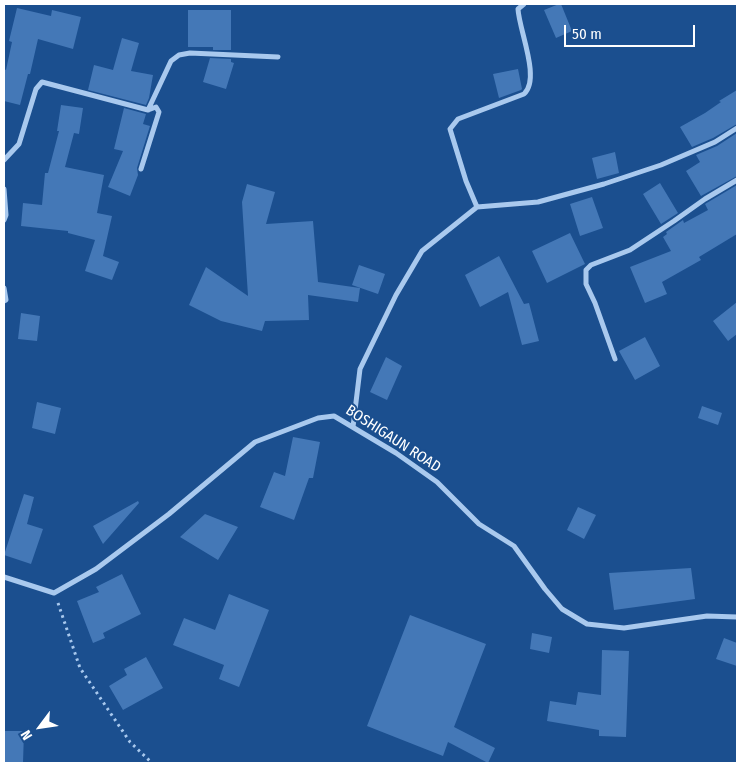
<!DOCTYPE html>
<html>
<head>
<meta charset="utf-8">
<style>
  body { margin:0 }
  #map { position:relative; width:741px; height:767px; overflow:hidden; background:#1b4f8f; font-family:"Fira Sans Condensed",sans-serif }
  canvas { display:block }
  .frame { position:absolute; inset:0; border:5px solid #fff; pointer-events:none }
  .north { position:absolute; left:15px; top:702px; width:50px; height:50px; -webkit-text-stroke:4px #1b4f8f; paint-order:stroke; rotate:239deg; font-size:14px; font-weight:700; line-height:20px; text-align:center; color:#fff }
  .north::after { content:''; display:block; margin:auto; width:18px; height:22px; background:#fff; clip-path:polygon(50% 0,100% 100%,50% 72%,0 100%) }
  .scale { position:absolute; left:564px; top:25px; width:131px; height:22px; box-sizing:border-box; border:2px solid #fff; border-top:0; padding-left:6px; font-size:15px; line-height:18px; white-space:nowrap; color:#fff; -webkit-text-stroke:4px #1b4f8f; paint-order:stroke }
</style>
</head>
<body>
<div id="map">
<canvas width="741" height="767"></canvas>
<div class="frame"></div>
<div class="north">N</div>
<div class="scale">50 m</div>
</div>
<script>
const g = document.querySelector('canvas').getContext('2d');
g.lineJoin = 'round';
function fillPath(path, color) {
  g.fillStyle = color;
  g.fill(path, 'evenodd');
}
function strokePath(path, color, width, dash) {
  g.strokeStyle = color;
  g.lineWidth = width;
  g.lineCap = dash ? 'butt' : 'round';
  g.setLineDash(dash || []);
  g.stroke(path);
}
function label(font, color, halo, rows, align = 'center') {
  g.font = font + ' "Fira Sans Condensed",sans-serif';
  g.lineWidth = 4;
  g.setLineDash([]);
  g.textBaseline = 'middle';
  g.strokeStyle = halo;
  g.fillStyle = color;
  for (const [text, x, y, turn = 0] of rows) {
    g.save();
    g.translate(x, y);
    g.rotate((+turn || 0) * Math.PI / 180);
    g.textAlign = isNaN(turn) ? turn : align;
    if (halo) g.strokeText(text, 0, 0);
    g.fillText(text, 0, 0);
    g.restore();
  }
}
const building = new Path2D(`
  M559 4H561L572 31 556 38 544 10Z
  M17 8 51 16 52 10 81 17 73 49 38 39 30 74H28L20 105 4 101V69L6 70 12 42 9 41Z
  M188 10H231V50H213V47H188Z
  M122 38 139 43 131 71 153 75 149 98 146 105 88 90 94 65 113 70Z
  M210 58 231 59V62L234 63 226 89 203 82Z
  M518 69 522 89 521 90 499 98 493 74Z
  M737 90V124L713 138 692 147 680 127 705 113 721 102 719 101Z
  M61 105 83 108 79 134 74 133 65 167 104 175 97 213 112 216 103 256 119 262 112 280 85 271 95 240 68 233V231L21 226 23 203 42 205 45 173H48L59 131H57Z
  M124 108 146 114 143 124 150 126 137 168 138 175 130 196 108 187 123 151 114 149Z
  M737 133V176L701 196 686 171 700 162 696 155 717 146Z
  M615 152 619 173 597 179 592 158Z
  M660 183 678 213 661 224 643 194Z
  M247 184 275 192 266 224 313 221 318 282 360 288 358 302 308 295 309 320 265 321 262 331 221 321 189 305 206 267 248 296 242 202Z
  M737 185V234L699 257 701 260 662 282 667 294 645 303 630 267 671 251 663 237 667 234 666 232 683 220 684 223 708 210 705 204Z
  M592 197 603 228 580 236 570 204Z
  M570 233 585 264 547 283 532 251Z
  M499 256 524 304 529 303 539 341 522 345 508 292 480 307 465 275Z
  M359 265 385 274 378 294 352 285Z
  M737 302V334L728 341 713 321Z
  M21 313 40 316 37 341 18 339Z
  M645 337 660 366 635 380 619 351Z
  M386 357 402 366 387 400 370 392Z
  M37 402 61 408 55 434 32 428Z
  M702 406 722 413 718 425 698 418Z
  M293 437 320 442 313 478H309L294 520 260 507 274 472 285 476Z
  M24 494 34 497 27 524 43 529 31 564 4 555Z
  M138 501 139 503 103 544 93 526Z
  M578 507 596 515 584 539 567 530Z
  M205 514 238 527 218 560 180 537Z
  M691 568 695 599 614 610 609 573Z
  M122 574 141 614 103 633 105 638 93 643 77 601 99 592 96 587Z
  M229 594 269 610 239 687 219 679 224 665 173 645 184 618 215 630Z
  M410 615 486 644 454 727 495 748 488 763 448 742 443 756 367 726Z
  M532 633 552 637 549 653 530 649Z
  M724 638 737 643V666L716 659Z
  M602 650 629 651 626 737 599 736V730L547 721 550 701 576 705 578 692 601 695Z
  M146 657 163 688 123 710 109 686 127 675 124 669Z
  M4 731H24L23 763H4Z`);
const path = new Path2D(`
  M58 603 80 668 130 742 152 763`);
const street = new Path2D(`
  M4 160 19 144 36 89 42 82 148 110
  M141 169 159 112 156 107 148 110 171 61 179 55 190 53 278 57
  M4 189 6 215 4 220
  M477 207 466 181 450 129 458 119 524 94C541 79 519 30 518 9L524 4
  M4 288 6 300 4 301
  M615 359 595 303 586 284V270L591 265 630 250 674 221 705 199 737 180
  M353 427 360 369 396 295 422 251 477 207 538 202 604 184 661 165 715 142 737 128
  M4 577 54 593 96 569 169 514 255 442 318 418 334 416 396 453 437 482 479 524 514 546 545 589 562 609 587 624 624 628 707 616 737 617`);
const streetNames = [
  ["BOSHIGAUN ROAD",393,439,33]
];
fillPath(building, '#4478b7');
strokePath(path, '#a9c9ee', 3, [2.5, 4]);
strokePath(street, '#a9c9ee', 5);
label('15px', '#fff', '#1b4f8f', streetNames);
</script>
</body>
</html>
